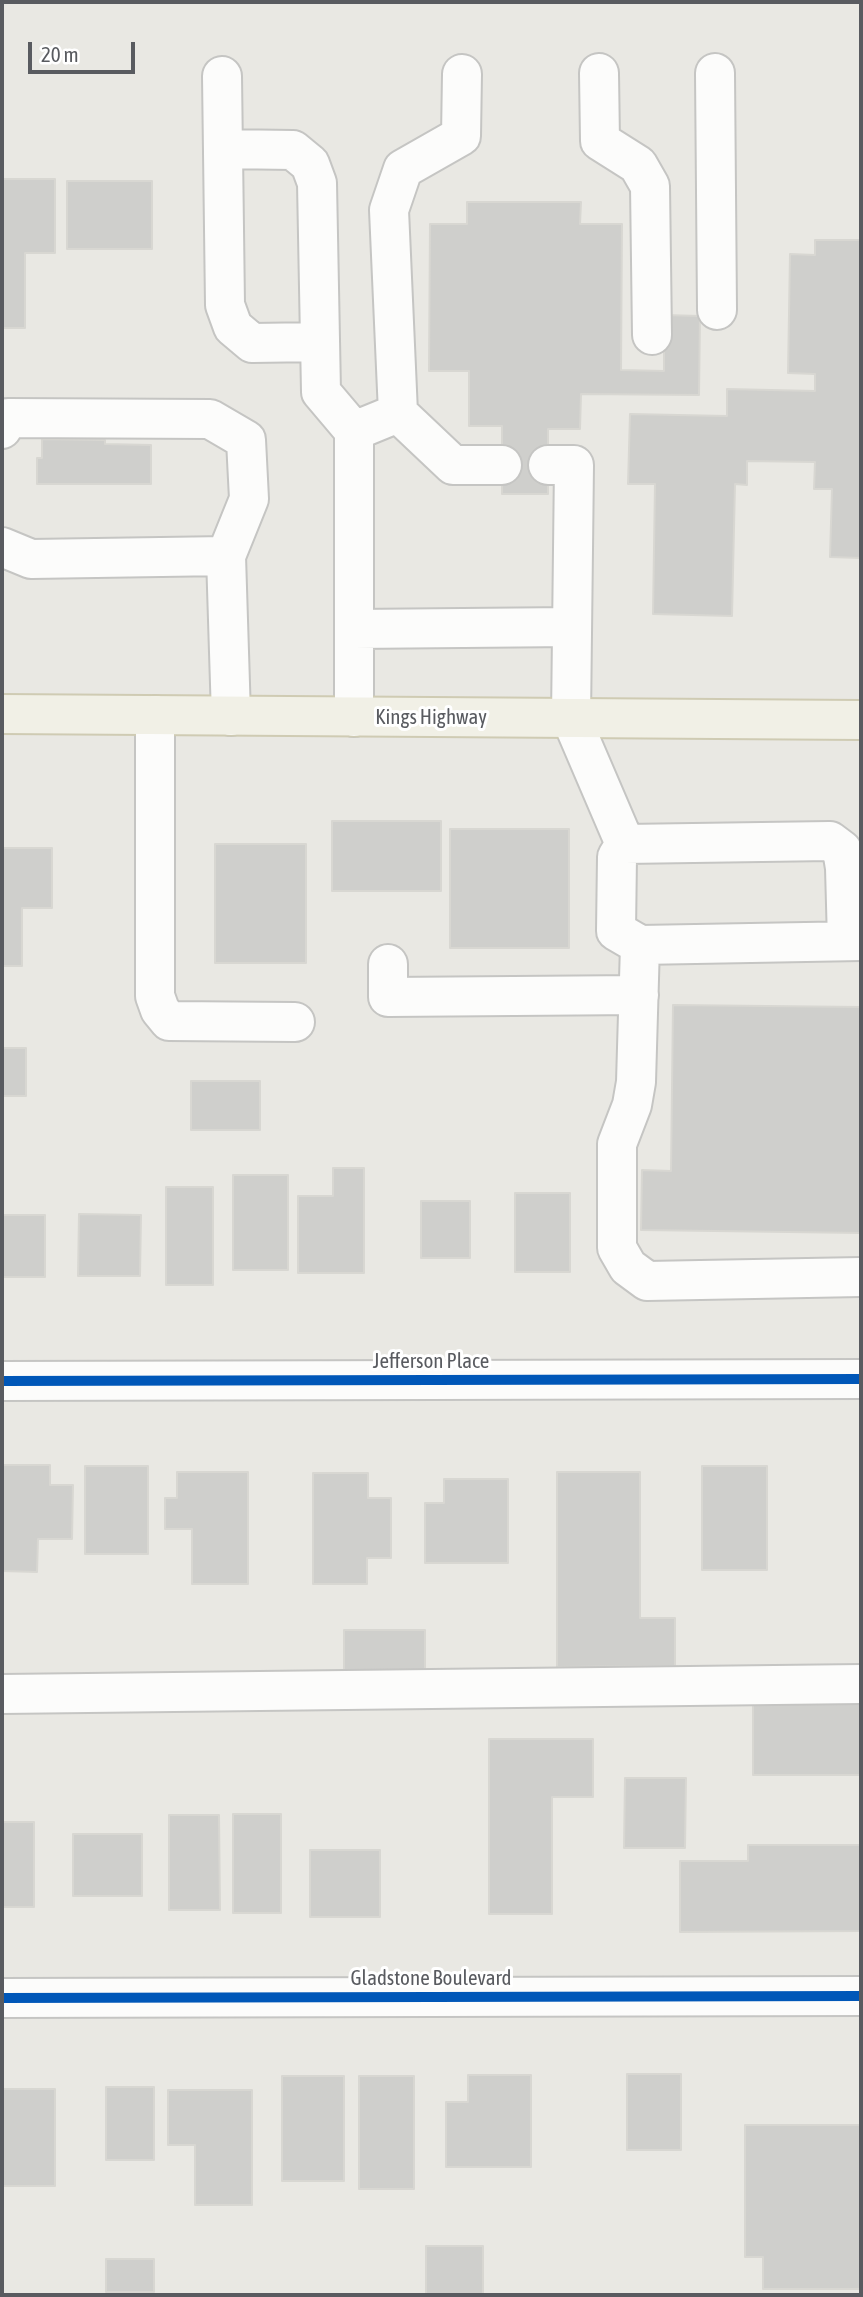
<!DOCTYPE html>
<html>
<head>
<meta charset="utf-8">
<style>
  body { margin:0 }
  #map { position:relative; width:863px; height:2297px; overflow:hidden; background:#e9e8e3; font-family:"Asap Condensed",sans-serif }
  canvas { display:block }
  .frame { position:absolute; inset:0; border:4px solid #595b60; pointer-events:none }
  .scale { position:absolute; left:28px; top:42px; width:107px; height:32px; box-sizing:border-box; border:4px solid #595b60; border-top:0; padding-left:9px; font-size:21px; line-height:24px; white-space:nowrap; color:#595b60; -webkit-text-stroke:5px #fff; paint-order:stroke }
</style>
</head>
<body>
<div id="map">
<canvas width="863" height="2297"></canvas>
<div class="frame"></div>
<div class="scale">20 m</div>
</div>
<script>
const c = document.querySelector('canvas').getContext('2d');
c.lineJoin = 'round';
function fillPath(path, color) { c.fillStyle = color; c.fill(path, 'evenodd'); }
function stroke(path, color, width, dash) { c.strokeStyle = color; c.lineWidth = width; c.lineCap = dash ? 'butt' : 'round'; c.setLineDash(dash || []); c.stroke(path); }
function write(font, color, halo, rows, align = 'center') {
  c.font = font + ' "Asap Condensed",sans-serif'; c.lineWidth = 6; c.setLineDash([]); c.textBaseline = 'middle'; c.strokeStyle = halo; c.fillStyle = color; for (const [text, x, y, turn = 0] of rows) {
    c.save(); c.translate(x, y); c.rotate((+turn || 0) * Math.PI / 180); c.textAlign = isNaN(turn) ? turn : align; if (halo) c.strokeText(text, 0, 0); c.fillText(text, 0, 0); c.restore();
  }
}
const building = new Path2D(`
  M2 179H55V253H25V328H2Z
  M67 181H152V249H67Z
  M467 202H581L580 224H622L621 370 664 371V315L700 316 699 395 581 394 580 429H548V494H502V426H469V371H429L430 224H467Z
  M815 240H861V558L830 557 832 489H814L815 462 747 461V485L735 484 732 616 653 614 655 484H628L630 414 727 416V389L815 391V374L788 373 790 254 815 255Z
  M42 439 105 440V444L151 445V484H37V458H42Z
  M332 821H441V891H332Z
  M450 829H569V948H450Z
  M215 844H306V963H215Z
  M2 848H52V908H22V966H2Z
  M673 1005 861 1007V1233L641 1230 642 1170 671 1171Z
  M2 1048H26V1096H2Z
  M191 1081H260V1130H191Z
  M333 1168H364V1273H298V1196H333Z
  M233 1175H288V1270H233Z
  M166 1187H213V1285H166Z
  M515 1193H570V1272H515Z
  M421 1201H470V1258H421Z
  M79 1214 141 1215 140 1276H78Z
  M2 1215H45V1277H2Z
  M2 1465H50V1485H73L72 1539H38L37 1572 2 1571Z
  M85 1466H148V1554H85Z
  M702 1466H767V1570H702Z
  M177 1472H248V1584H192V1529H165V1498H177Z
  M557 1472H640V1618H675V1666L557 1667Z
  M313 1473H368V1498H391V1558H367V1584H313Z
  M444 1479H508V1563H425V1503H444Z
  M344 1630H425V1677H344Z
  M753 1700H861V1775H753Z
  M489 1739H593V1797H552V1914H489Z
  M625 1778H686L685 1848H624Z
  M233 1814H281V1913H233Z
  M169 1815H219L220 1910H169Z
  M2 1822H34V1907H2Z
  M73 1834H142V1896H73Z
  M748 1845H861V1931L680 1932V1861H748Z
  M310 1850H380V1917H310Z
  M627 2074H681V2150H627Z
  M468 2075H531V2167H446V2102H468Z
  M282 2076H344V2181H282Z
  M359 2076H414V2189H359Z
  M106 2087H154V2160H106Z
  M2 2089H55V2186H2Z
  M168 2090H252V2205H195V2145H168Z
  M745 2125H861V2289H763V2257H745Z
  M426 2246H483V2295H426Z
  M106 2259H154V2292H106Z`);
const minor = new Path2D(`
  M599 73 600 141 638 165 650 186 652 335
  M715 73 717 310
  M222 76 225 305 233 327 252 343 320 342
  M223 149 293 150 310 164 317 183 321 392 354 431
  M398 413 389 210 403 169 461 136 462 74
  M2 429 8 418 210 419 246 440 249 499 226 556 231 716
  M548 465H574L571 718 625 844
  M2 547 31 559 226 556
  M354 629 572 627
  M155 715V996L160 1010 169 1021 295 1022
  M354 717V431L398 413 453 465H502
  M861 941 640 945 636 1082 632 1105 617 1144V1248L628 1267 647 1281 861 1277
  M640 945 616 931 617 857 625 844 830 841 842 850 845 868 847 941
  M388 964V997L639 995
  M2 1381 861 1379
  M2 1694 861 1684
  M2 1998 861 1996`);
const major = new Path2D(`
  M2 714 861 720`);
const cycleway = new Path2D(`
  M2 1381 861 1379
  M2 1998 861 1996`);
const streetNames = [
  ["Kings Highway",431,717],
  ["Jefferson Place",431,1361],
  ["Gladstone Boulevard",431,1978]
];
fillPath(building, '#cfcfcc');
stroke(building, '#d8d7d2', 2);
stroke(minor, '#c5c5c3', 42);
stroke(major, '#cfcbb3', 42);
stroke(minor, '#fcfcfb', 38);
stroke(major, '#f1f0e6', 38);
stroke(cycleway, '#0057b8', 10);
write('21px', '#595b60', '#fff', streetNames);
</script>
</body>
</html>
